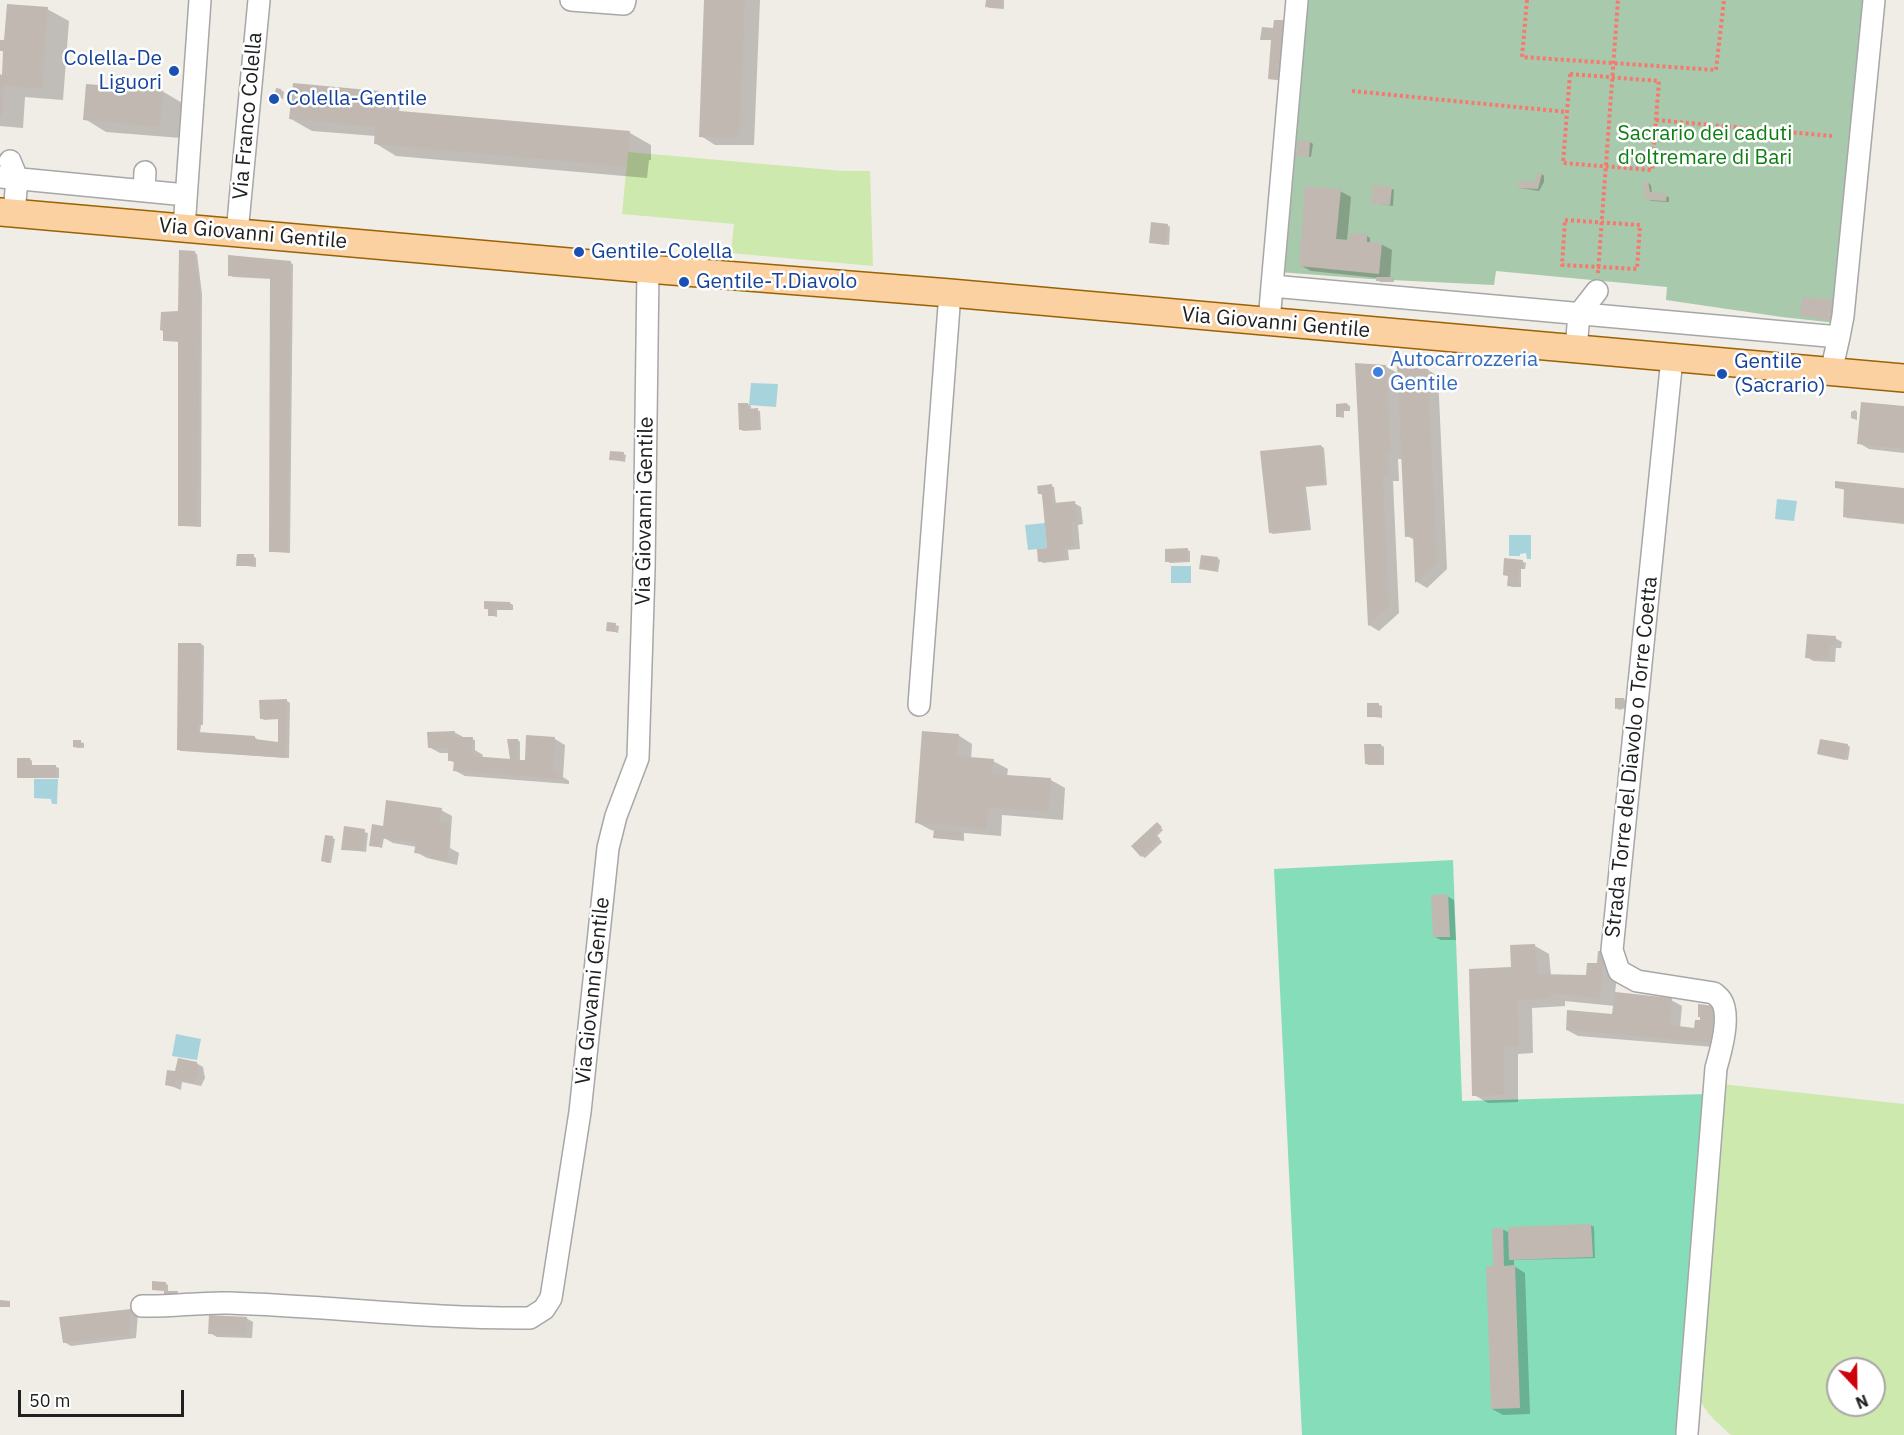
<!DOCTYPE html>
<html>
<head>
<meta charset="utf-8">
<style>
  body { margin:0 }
  #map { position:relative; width:1904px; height:1435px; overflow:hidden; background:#f0ece6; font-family:"IBM Plex Sans",sans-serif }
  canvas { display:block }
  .north { position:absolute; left:1826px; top:1357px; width:60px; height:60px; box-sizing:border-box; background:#fff; border:2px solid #a6a6a6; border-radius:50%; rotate:158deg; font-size:16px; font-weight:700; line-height:24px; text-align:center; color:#202020 }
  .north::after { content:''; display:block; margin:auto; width:21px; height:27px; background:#cd020a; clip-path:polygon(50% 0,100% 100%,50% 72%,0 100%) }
  .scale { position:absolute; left:18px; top:1390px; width:166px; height:27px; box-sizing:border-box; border:3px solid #202020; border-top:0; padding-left:8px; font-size:18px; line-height:21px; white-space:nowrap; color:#202020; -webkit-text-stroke:4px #fff; paint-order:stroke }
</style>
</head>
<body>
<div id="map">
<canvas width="1904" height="1435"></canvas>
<div class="north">N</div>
<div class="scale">50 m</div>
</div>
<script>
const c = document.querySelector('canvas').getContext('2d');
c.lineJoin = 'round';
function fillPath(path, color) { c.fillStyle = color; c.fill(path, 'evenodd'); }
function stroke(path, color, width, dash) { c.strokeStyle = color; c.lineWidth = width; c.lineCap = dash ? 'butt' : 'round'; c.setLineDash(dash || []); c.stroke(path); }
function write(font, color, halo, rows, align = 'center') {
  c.font = font + ' "IBM Plex Sans",sans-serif'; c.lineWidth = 5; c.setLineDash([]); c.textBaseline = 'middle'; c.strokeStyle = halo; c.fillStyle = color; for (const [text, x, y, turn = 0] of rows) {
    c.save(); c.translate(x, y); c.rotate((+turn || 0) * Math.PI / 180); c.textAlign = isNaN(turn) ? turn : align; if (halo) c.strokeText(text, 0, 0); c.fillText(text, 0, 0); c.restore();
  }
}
const grass = new Path2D(`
  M628 152 843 171H870L873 266 731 253 734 224 622 214Z
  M1721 1084 1904 1104V1435H1731C1716 1421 1702 1411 1697 1390ZM1838 1369H1874V1405H1838Z`);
const cemetery = new Path2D(`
  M1304 0H1866L1836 323 1782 317 1666 300 1667 287 1496 271 1494 285 1371 279 1279 272Z`);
const pitch = new Path2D(`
  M1453 860 1462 1101 1707 1094 1680 1435H1302L1274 869Z`);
const water = new Path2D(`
  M751 383 778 384 776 407 749 405Z
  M1777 499 1797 501 1794 521 1775 519Z
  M1045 523 1047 548 1028 550 1025 525Z
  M1509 535H1531V559H1527L1526 553 1520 554V556H1509Z
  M1171 566H1191V583H1171Z
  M34 779H58L57 804H52L51 799 34 798Z
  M176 1034 201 1039 197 1060 172 1056Z`);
const shadow = new Path2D(`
  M705 0H760L754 145H715L701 136Z
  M988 0H1004V9L990 8 987 7Z
  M47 9 69 21 63 100 25 97 23 128 0 126V76H3L4 52 0 50 6 41Z
  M281 90 284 92 283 99 276 97Z
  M162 91 184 104 181 138 106 132 85 119Z
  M379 92 400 104 399 112 630 133 651 145V160H649L647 178 396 156 375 143 376 136 312 131 291 119Z
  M1310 142 1313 144 1311 157 1298 155Z
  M1542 174 1544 176V182L1539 191 1520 188 1535 184Z
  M1648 183 1651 185 1652 194 1666 196 1669 197V202L1651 201 1648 199Z
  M1392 189 1394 190 1393 206 1373 203Z
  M1340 191 1351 197 1347 241 1367 236 1370 238V243L1381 244 1392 250 1390 279 1394 280V282H1380L1378 278 1311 271 1300 265Z
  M1167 225 1170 227 1169 245 1151 242Z
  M194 253 197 254 202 294 201 527 182 526 179 525 180 342 165 341 180 312Z
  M290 263 293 264 290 553 274 552 271 551 272 279 233 277 230 275Z
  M1356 364 1385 366 1399 374 1428 370 1438 376 1447 569 1427 588 1417 582 1415 540 1407 536 1403 459H1398L1399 481H1393L1399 613 1379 631 1369 625Z
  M748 404 751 406V410L760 411 761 430 743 431 741 429Z
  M1347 404 1350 406V411H1344V418L1337 416V405Z
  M1904 407V453L1869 449 1859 443Z
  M1855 410 1857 412V420L1851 418V412Z
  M1321 446 1324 448 1327 485 1306 487 1311 530 1273 534 1270 532Z
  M623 454 626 455 625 462 610 459Z
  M1051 486 1054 487 1056 504 1074 503 1081 507 1083 524 1078 525 1080 549 1068 550 1069 560 1043 563 1040 561 1049 549 1042 495 1039 493Z
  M1836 487 1904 489V524L1847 518 1844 516 1845 490Z
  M1187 550 1190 551V562L1170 563 1167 561Z
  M253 556 256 558V567L238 565Z
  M1217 558 1220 560 1218 572 1200 569Z
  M1523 562 1526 563 1525 569H1521V587H1512L1509 585V576L1505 575Z
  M510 603 513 605V610H497V617L490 615 488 610 486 608Z
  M608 624 619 626 618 633 608 630Z
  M1835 638 1842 642 1841 648H1836L1835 662 1813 661 1807 657Z
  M201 644 204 646 203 725H201L200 733 254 737 257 739V741L279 743V719L264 720 261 718 287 701 290 703 289 758 181 751 178 749Z
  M1624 699 1626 701V708L1619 710 1617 708Z
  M1379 705 1382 706V718L1368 716Z
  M454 732 465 738 475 740V750L483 755 482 758 516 761 518 740 520 742V761L526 762 555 739 565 745 563 777 569 781V784L465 776 454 770 455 763 449 760V753H440L429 747Z
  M958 735 972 744 971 759 993 761 1008 769 1007 776 1051 780 1065 788 1063 820 1002 815 1001 836 964 833V841L935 838V831L931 830 916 822Z
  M74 741 84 743V748L74 747Z
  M1381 745 1384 747V765H1369L1366 764Z
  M1847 745 1850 747 1848 760 1818 754Z
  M30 759 32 761V767H56L59 768V778H21L18 777Z
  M441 810 452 816 450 848 459 853 457 865 427 858 416 852 417 847 393 843 384 838 382 848 370 845 384 828Z
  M1157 824 1163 830 1157 836 1162 842 1145 858 1142 856Z
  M345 828 368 833 366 852 342 849Z
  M332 838 335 839 331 863 325 862 323 861Z
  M1447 896 1454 900 1456 940H1441L1435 937Z
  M1535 946 1549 954 1551 976 1587 977 1599 964V953L1619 961 1615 993 1671 1000 1682 1006 1680 1028 1696 1029 1701 1022 1700 1005 1726 1048 1578 1036 1567 1030 1613 1016 1615 1006 1565 1001V1006L1532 1008 1533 1053 1518 1054V1102L1488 1103 1474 1095 1513 969Z
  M196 1063 203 1067 205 1078 201 1086 182 1082 181 1090 166 1084 176 1072Z
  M1591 1225 1594 1227 1595 1258 1514 1260V1266L1525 1273 1530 1414 1503 1415 1492 1409 1494 1267 1502 1229 1510 1233Z
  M165 1283 168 1285V1292L180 1294V1300L166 1291 153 1289Z
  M131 1310 138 1314 136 1338 71 1346 64 1342Z
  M246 1318 253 1322 252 1338 217 1337 210 1333Z`);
const building = new Path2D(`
  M704 0H745L740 137H735V139L699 137Z
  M986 0H1001V8L985 7Z
  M7 4 48 7 42 89 4 86 2 116H0V74L2 75 3 51H0V40H4Z
  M1274 20H1291L1285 81 1268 79 1271 40H1260L1262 27 1273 28Z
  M293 83 379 91 377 109 630 131V149H628L626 167 374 144 375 127 289 119Z
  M86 84 163 90 160 127 83 120Z
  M276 88 281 89 280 98H274Z
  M1298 140 1310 141 1309 157 1296 156Z
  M1538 172 1542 173 1538 189 1518 188V181L1534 182Z
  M1644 182H1648L1650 192 1667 194 1666 201 1646 200 1643 188Z
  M1373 185 1392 187 1390 205 1371 204Z
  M1305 186 1341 189 1336 239 1350 240V233L1367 234V242L1382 243 1379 274 1299 266Z
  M1151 222 1168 224 1166 245 1149 243Z
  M179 250 195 251 200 292 198 526H178V341H163V331L160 330 161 312 178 311Z
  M228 255 291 261 288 552H269L270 278 228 276Z
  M1376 277H1392V281H1376Z
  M1802 297 1838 300 1836 321 1800 316Z
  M1355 363 1386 365 1391 454H1387L1389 475 1383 476 1389 607 1368 626Z
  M1397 366 1428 369 1437 563 1415 583 1413 536 1405 537Z
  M1861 402 1904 406V449L1857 444Z
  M738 403H748V409L758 408 759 429 739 430Z
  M1347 403 1348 411H1341V417H1336V404Z
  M1321 445 1325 484 1304 486 1308 529 1269 533 1260 451Z
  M610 451 624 452 623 461 609 460Z
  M1835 481 1904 488V523L1843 517 1844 489 1835 488Z
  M1052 484 1053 503 1075 501 1077 521 1071 522 1074 546H1065L1066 559 1038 562 1037 549 1047 548 1042 494H1038L1037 486Z
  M1188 548V561L1165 562V549Z
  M237 554H254L253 566H236Z
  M1201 555 1218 557 1216 571 1199 569Z
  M1504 558 1523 560V568H1519L1518 587 1507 586 1508 576 1503 575Z
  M484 601 510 602V610H495L494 616H488V609H484Z
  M607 622 616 623 615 632 606 631Z
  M1807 634 1836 636 1835 645H1830L1828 660 1805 658Z
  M178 643H201V725L198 724V732L255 736V739L278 742V719H260L259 700 287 699 286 758 177 750Z
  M1615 698H1624V707L1615 709Z
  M1367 703H1379V717H1367Z
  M455 731 454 737H473L472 756 510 759 507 739H518V760H525L526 735 555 737 553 772 559 773V779L453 771 454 761H448V748H428L427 732Z
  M922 731 959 734 957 756 994 759 992 774 1051 778 1049 812 988 808 987 829 915 823Z
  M1820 739 1848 744 1845 760 1817 754Z
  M73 740H81V748L73 747Z
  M1364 744H1381V764H1365Z
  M17 758H30V765H56V778H17Z
  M386 800 442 808 440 822 450 824 447 860 430 858V855L414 853 416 843 381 838 379 847 369 846 372 824 383 826Z
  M1157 822 1162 827 1155 833 1160 839 1141 857 1131 846Z
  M344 826 365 829 363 851 341 850Z
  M934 829 962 831 961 840 933 838Z
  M325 835 333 836 329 863 321 861Z
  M1448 894 1450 937H1433L1431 895Z
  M1535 944 1538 974 1586 975 1587 963H1597L1598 951H1605L1600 998 1551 994V998L1518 1001 1519 1046H1504V1095L1472 1096 1469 969 1511 967 1510 945Z
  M1615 992 1672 998 1670 1025 1694 1028 1695 1020H1700V1017H1698V1004L1715 1006V1043L1566 1030 1567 1010 1612 1014Z
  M178 1058 197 1062 199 1074 194 1083 176 1080 174 1087 165 1085 167 1070 175 1071Z
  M1591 1224 1593 1257 1509 1260 1508 1227Z
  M1492 1228H1503L1504 1266 1515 1265 1520 1408 1491 1409 1486 1266H1493Z
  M152 1281 166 1282 165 1291H178L177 1299H164V1291L152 1290Z
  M0 1300 10 1301V1307H0Z
  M131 1309 129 1335 63 1343 59 1317Z
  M209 1315 247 1317 246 1335 208 1334Z`);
const path = new Path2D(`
  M1527 0 1522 57 1716 70 1724 0
  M1570 74 1659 81 1652 170 1563 163Z
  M1352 91 1567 112
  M1656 120 1832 136
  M1565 220 1640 225 1637 269 1562 265Z
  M1598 273 1618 0`);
const minor = new Path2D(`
  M571 0 624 4 625 0
  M10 161 17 178 14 214
  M0 177 186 195
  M144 191 145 172
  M184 228 200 0
  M237 233 259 0
  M1272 286 1297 0
  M1269 322 1272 286 1839 337 1831 372
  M1839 337 1843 316 1874 0
  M1576 349 1579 314 1597 291
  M1672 358 1612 950 1619 971 1637 981 1714 993C1716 995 1719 997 1721 1000 1731 1015 1721 1051 1716 1068L1687 1433
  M919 705 950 293
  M142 1306C171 1307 200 1302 229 1303 329 1306 429 1319 530 1318L544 1309 551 1298 580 1112 608 848 616 816 638 758 644 570 648 269`);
const major = new Path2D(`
  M0 212 648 269 950 293 1904 378`);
const markers = [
  [174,71,6,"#1a4fb4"],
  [274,99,6,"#1a4fb4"],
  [579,252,6,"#1a4fb4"],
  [684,282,6,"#1a4fb4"],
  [1378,372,6,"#3f7fe0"],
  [1722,374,6,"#1a4fb4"]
];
const transitNames = [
  ["Colella-De",162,59,"right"],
  ["Liguori",162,83,"right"],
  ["Colella-Gentile",286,99],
  ["Gentile-Colella",591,252],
  ["Gentile-T.Diavolo",696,282],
  ["Gentile",1734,362],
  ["(Sacrario)",1734,386]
];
const streetNames = [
  ["Via Franco Colella",248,116,-85],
  ["Via Giovanni Gentile",253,234,5],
  ["Via Giovanni Gentile",1276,323,5],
  ["Via Giovanni Gentile",645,511,-89],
  ["Strada Torre del Diavolo o Torre Coetta",1632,757,-84],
  ["Via Giovanni Gentile",593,991,-84]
];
const parkNames = [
  ["Sacrario dei caduti",1705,134],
  ["d'oltremare di Bari",1705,158]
];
const shopNames = [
  ["Autocarrozzeria",1390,360],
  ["Gentile",1390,384]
];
fillPath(grass, '#cde9ad');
fillPath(cemetery, '#a8c9ab');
fillPath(pitch, '#85deb9');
fillPath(water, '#a7d3dd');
fillPath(shadow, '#0003');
fillPath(building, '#c1b8b2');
stroke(minor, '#a7a7a7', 24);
stroke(major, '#9a6202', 30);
stroke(path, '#f8786f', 4, [3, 3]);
stroke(minor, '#fff', 21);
stroke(major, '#fbd1a1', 27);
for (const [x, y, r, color] of markers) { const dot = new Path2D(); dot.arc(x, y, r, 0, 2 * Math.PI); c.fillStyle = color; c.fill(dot); stroke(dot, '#fff', 2); }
write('21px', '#164399', '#fff', transitNames, 'left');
write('21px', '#202020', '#fff', streetNames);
write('21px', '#0d7e12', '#fff', parkNames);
write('21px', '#366cbe', '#fff', shopNames, 'left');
</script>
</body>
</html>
